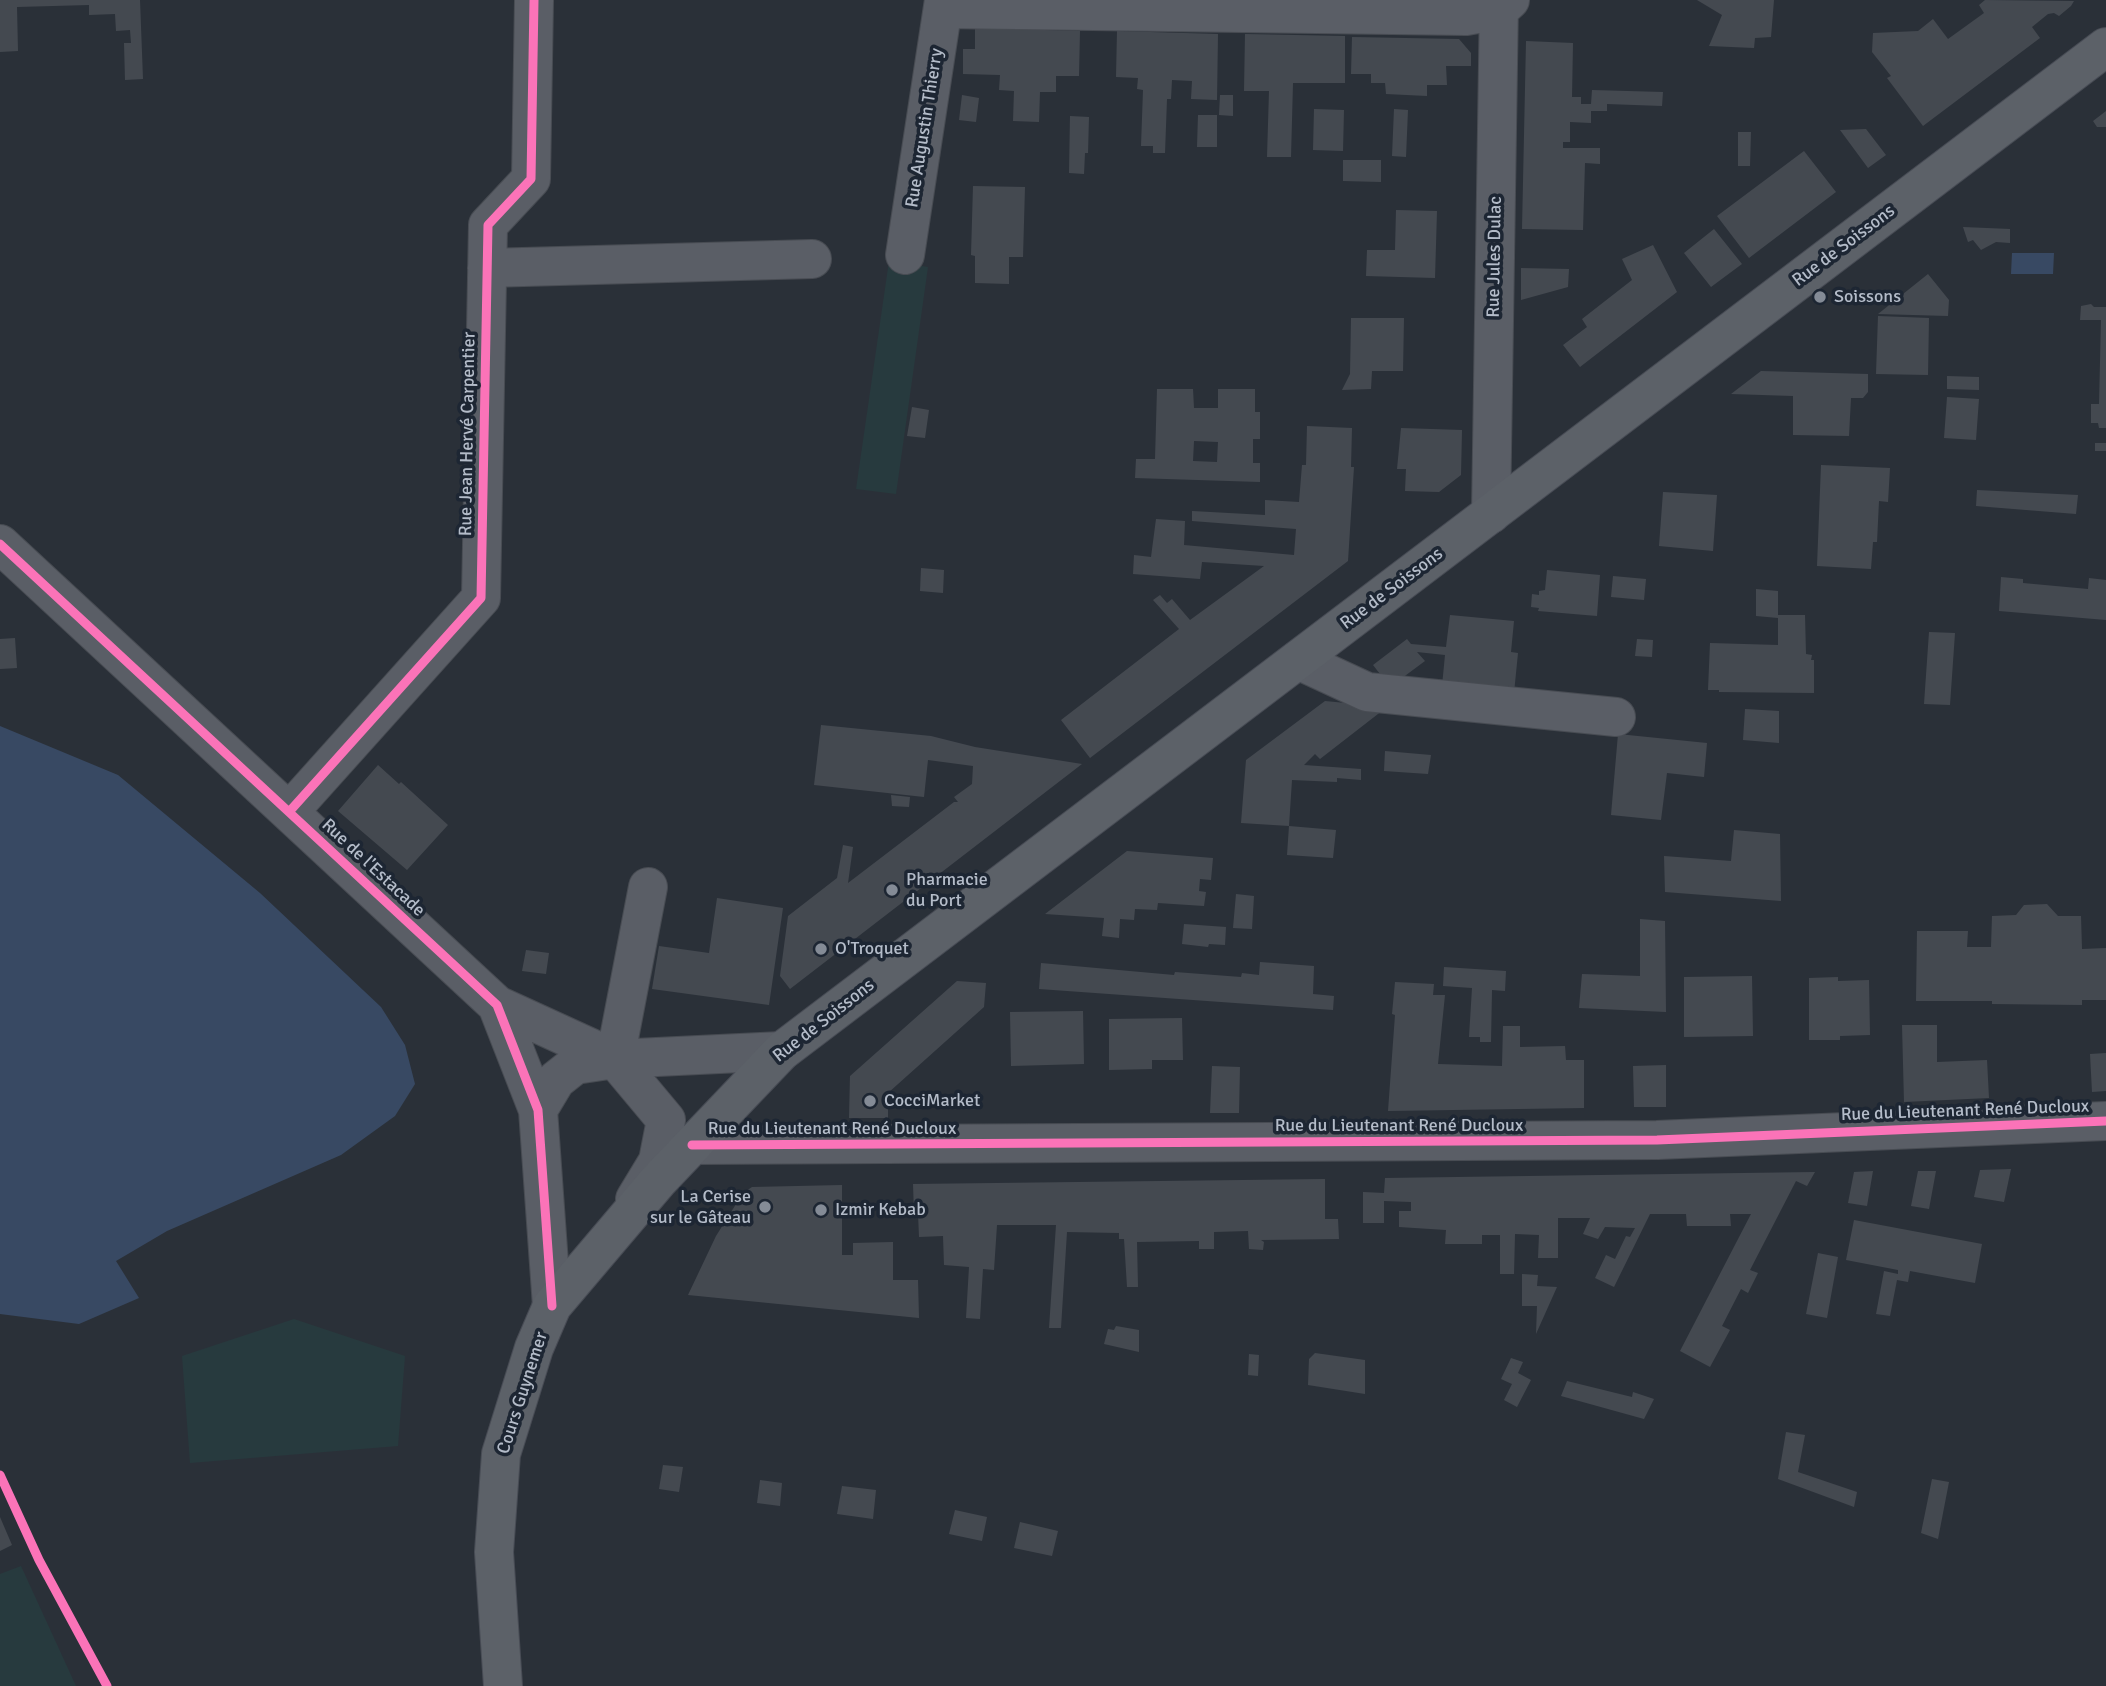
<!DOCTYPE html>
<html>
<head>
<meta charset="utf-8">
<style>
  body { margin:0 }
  canvas { display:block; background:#2a3038 }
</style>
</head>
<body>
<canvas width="2106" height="1686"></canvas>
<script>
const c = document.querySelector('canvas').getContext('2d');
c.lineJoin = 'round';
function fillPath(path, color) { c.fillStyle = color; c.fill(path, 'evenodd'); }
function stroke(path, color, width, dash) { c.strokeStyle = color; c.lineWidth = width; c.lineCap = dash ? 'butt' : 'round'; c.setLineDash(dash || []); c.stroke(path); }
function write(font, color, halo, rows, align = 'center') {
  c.font = font + ' Signika,sans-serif'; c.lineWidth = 7; c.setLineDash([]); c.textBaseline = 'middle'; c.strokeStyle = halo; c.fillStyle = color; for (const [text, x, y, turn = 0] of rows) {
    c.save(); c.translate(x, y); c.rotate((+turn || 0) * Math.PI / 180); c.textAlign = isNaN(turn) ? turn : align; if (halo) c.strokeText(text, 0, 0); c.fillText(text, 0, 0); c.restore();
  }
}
const green = new Path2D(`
  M889 261 928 267 896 494 856 489Z
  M294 1319 405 1356 398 1446 190 1463 182 1356Z
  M21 1566 76 1686H0V1574Z`);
const water = new Path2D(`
  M2012 253H2054L2053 274H2011Z
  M0 726 118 775 260 893 381 1007 405 1045 415 1084 395 1116 341 1155 167 1231 116 1261 139 1298 79 1324 0 1314Z`);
const building = new Path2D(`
  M0 0H140L143 79 125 80 124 43H131L130 30 116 31 115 14 89 15V5L17 7 18 51 0 52Z
  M1697 0H1774L1771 37 1755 38 1754 48 1709 46 1722 15Z
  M1985 0 2074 1 2071 6 2059 16 2054 13 2048 14 2032 27 2040 38 1923 126 1887 78 1891 76 1872 52 1873 33 1918 31 1933 19 1948 39 1984 13 1979 5Z
  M975 28 1080 31 1079 76H1056V92H1040L1039 122 1013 121 1014 91 999 90 1000 75 963 74V49H975Z
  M1117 31 1218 34 1217 100 1191 99 1192 81 1172 80 1171 99H1167L1165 153H1153V146H1141L1143 90 1137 89 1138 78 1116 77Z
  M1245 34 1345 36V83H1293L1291 157H1267L1269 91H1244Z
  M1352 37 1459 39 1471 53V66H1446L1447 85H1427V96L1386 94 1385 83H1371V74H1351Z
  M1526 41 1573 43 1572 97H1581V104H1591L1592 90 1663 92 1662 106 1607 104V111H1591V123L1570 122V142H1563V148H1600V164L1585 163 1583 230 1522 229Z
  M962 95 979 98 976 122 959 120Z
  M1220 95H1233V116L1219 115Z
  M1314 109 1344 110 1343 151 1313 150Z
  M1394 109 1408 110 1406 157 1392 156Z
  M2106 111V127H2097L2093 121Z
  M1198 115H1217V147H1197Z
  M1070 116 1089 117 1088 153H1085L1084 174 1069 173Z
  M1866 129 1886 155 1868 168 1840 130Z
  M1738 132H1751L1750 166H1738Z
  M1804 151 1836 192 1749 258 1717 216Z
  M1343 160H1381V182L1343 181Z
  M973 186 1025 187 1023 257H1009V284L975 283V256L971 255Z
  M1396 210 1437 211 1435 278 1366 276 1367 250H1395Z
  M1963 227 2010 229V243L1996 242 1981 250 1973 240 1968 242Z
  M1714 229 1742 264 1711 287 1684 253Z
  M1653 245 1677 292 1580 367 1563 345 1587 327 1582 319 1632 280 1622 259Z
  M1521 268 1569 269 1568 287 1521 300Z
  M1928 274 1949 300 1948 316 1878 314Z
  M2091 304 2094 307H2106V428H2099L2098 423H2091V404H2099L2101 320H2080L2081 306Z
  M1878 316 1929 318 1928 375 1876 374Z
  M1351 318H1404L1403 371H1372L1371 389 1342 390 1350 374Z
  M1761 371 1868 374V392L1863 398H1851L1849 436 1793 435V396L1731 394Z
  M1947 376 1979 377V390L1947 389Z
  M1157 389H1193L1194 408H1218V389H1255V412H1260V439H1253V463H1260V482L1135 478 1136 459H1155ZM1194 441 1218 442 1217 462 1193 461Z
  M1947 397 1979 399 1976 440 1944 438Z
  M912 407 929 410 925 438 907 436Z
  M1307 426 1352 428 1351 467H1354L1348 561 1090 758 1061 720 1179 629 1153 600 1160 595 1167 603 1172 599 1190 620 1264 566 1202 562 1200 579 1133 574 1134 555 1151 557 1156 519 1185 521 1184 545 1294 555 1296 529 1192 521V511L1265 515V500L1299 502 1302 465H1306Z
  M1401 428 1462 430 1461 475 1439 492 1405 491 1406 469H1397Z
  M2095 443H2106V451H2095Z
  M1821 465 1890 468 1888 502 1879 501 1877 542H1873L1871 569 1817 566Z
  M1977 490 2078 495 2076 514 1976 506Z
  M1663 492 1717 495 1713 551 1659 546Z
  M921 568 944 570 943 593 920 591Z
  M1547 570 1600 575 1597 616 1538 611 1539 608 1531 607 1532 594 1539 595V591L1545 590Z
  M1613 576 1646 579 1644 600 1611 597Z
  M2001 577 2023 579V583L2088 589 2089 578 2106 580V620L1999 611Z
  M1756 589 1778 591V615H1805L1806 654 1812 655 1811 660H1814V693L1719 692V690H1708L1710 643 1778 645V618L1756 616Z
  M1450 615 1514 621 1511 652 1518 653 1514 693 1442 686 1445 655 1417 652 1425 661 1390 687 1373 665 1407 639 1411 644 1446 647Z
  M1929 632 1955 633 1950 705 1924 704Z
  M15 638 17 668 0 669V639Z
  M1637 639 1653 640 1652 657 1635 656Z
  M1325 701 1387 707 1320 759 1315 754 1304 765 1361 769V780L1337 778V782L1292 780 1289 826 1241 823 1246 760Z
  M1745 709 1779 711V743L1743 740Z
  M821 725 931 736 975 747 1082 764 790 989 780 976 788 916 837 878 843 845 853 847 848 883 954 802H958L954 797 972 784 973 766 928 760 924 797 814 785Z
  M1618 734 1707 743 1704 777 1667 773 1661 820 1611 815Z
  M1385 751 1431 755 1428 774 1384 771Z
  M378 765 399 784 401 782 448 825 407 870 338 811Z
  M891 795 910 797 909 807 892 806Z
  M1289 826 1336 830 1333 858 1287 855Z
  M1734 830 1780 834 1781 901 1665 892 1664 856 1731 861Z
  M1127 851 1213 858 1211 880 1200 879 1199 891 1206 892 1204 906 1158 903 1157 910 1135 909 1134 920 1120 919 1119 938 1102 936 1104 918 1045 914Z
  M1236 894 1254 896 1252 929 1233 928Z
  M717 898 783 908 769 1005 652 989 659 946 709 953Z
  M2047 904 2058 916H2081L2082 949 2106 948V1000H2082V1005L1992 1004V1001H1916L1917 931H1968L1967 947H1991L1992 916 2016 915 2024 905Z
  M1640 919 1665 921 1666 1012 1579 1008 1582 974 1640 976Z
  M1184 924 1226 927 1225 945 1209 944 1208 947 1182 944Z
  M526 950 549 953 546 974 522 971Z
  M1260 962 1314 966 1313 994 1334 996 1333 1010 1039 989 1041 963 1174 975 1175 972 1241 977 1242 973 1259 975Z
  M1444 967 1506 971 1505 991 1492 990 1491 1042H1480V1037H1469L1472 988 1443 986Z
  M1752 976 1753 1036 1684 1037V977Z
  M1838 977V981L1869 980 1870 1035 1840 1036V1040H1809V978Z
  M957 981 986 983 984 1007 888 1093V1118H849L850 1076Z
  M1395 982 1434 984 1433 995H1445L1438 1064 1502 1066 1503 1026H1520V1047L1565 1046 1566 1060H1584V1108L1388 1111 1395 1015 1392 1014Z
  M1083 1011 1084 1064 1011 1066 1010 1012Z
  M1182 1018 1183 1060H1152V1069L1109 1070V1019Z
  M1902 1025H1937V1062L1987 1060 1989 1098 1904 1102Z
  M2106 1053V1091L2092 1092 2090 1054Z
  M1666 1065V1107H1634L1633 1066Z
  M1212 1066 1240 1067 1239 1113H1210Z
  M2011 1169 2004 1202 1974 1197 1980 1170Z
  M1873 1171 1867 1206 1848 1203 1854 1172Z
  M1918 1171H1936L1929 1209 1911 1206Z
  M1815 1172 1807 1186 1796 1181 1750 1270 1758 1273 1748 1293 1741 1289 1722 1326 1730 1330 1710 1367 1680 1351 1751 1214H1730L1731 1226H1687L1686 1214H1650L1614 1287 1595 1278 1606 1255 1615 1259 1626 1236 1630 1237 1635 1228 1605 1227 1598 1239 1583 1234 1590 1218H1558V1258H1538L1539 1235 1515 1234 1514 1274H1500V1235H1482V1244H1445L1446 1230 1399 1227V1211H1411V1202L1384 1201V1223H1363V1192L1384 1193 1385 1178Z
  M1325 1179V1219H1338L1339 1239 1261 1240 1264 1242 1263 1250 1249 1249 1248 1231 1214 1232V1249H1199V1241L1137 1242 1138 1287H1127L1124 1239H1119V1233L1067 1232 1061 1328H1049L1056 1225H997L994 1270 983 1269 980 1319 966 1318 969 1267 944 1265 943 1236 919 1237 918 1213H914L913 1184Z
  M842 1185V1255H853V1243L893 1242V1280H918L919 1318 688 1295 716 1236 743 1193 752 1187Z
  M1854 1220 1982 1244 1975 1283 1910 1271 1908 1282 1897 1280 1890 1316 1876 1314 1884 1271 1898 1274V1270L1846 1260Z
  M1818 1253 1838 1257 1827 1318 1806 1314Z
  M1522 1274 1538 1275 1537 1286 1557 1287 1536 1334 1537 1306H1522Z
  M1116 1326 1139 1330V1352L1104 1344 1108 1329 1114 1330Z
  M1315 1353 1365 1360V1394L1308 1385 1309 1359Z
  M1249 1354 1259 1355 1258 1376 1248 1375Z
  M1511 1358 1523 1362 1518 1373 1531 1380 1517 1407 1504 1400 1512 1384 1501 1379Z
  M1567 1381 1632 1397 1633 1392 1654 1399 1644 1419 1561 1396Z
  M1786 1432 1805 1435 1798 1472 1857 1492 1854 1507 1778 1479Z
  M663 1465 683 1467 679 1492 659 1489Z
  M1932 1479 1949 1482 1938 1539 1921 1533Z
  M760 1480 782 1483 780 1506 757 1503Z
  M842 1486 876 1490 873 1519 837 1514Z
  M955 1510 987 1517 982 1541 949 1534Z
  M0 1517 12 1545 0 1551Z
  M1020 1522 1058 1531 1052 1556 1014 1548Z`);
const minor = new Path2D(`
  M943 9 1466 16 1499 10 1510 0
  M905 255 944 0
  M487 268 812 259
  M1491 514 1499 0
  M0 544 497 1005 538 1110 552 1306
  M1298 660 1367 692 1616 717
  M289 812 481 598 488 225 531 179 534 0
  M497 1005 615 1059 666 1120 658 1161 635 1199
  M615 1059 648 887
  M538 1110 556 1080 575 1065 615 1059 782 1051
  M692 1145 1657 1140 2106 1121`);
const major = new Path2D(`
  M503 1686 494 1552 501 1454 534 1348 552 1306 658 1181 782 1051 2106 47`);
const cycleway = new Path2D(`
  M0 544 497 1005 538 1110 552 1306
  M289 812 481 598 488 225 531 179 534 0
  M692 1145 1657 1140 2106 1121
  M0 1475 39 1560 107 1686`);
const markers = [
  [1820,297,7,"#848b96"],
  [892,890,7,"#848b96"],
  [821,949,7,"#848b96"],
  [870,1101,7,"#848b96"],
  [765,1207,7,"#848b96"],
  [821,1210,7,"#848b96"]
];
const streetNames = [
  ["Rue Augustin Thierry",925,128,-81],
  ["Rue de Soissons",1844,246,-37],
  ["Rue Jules Dulac",1495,257,-89],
  ["Rue Jean Hervé Carpentier",468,434,-89],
  ["Rue de Soissons",1392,589,-37],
  ["Rue de l'Estacade",373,868,43],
  ["Rue de Soissons",824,1021,-38],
  ["Rue du Lieutenant René Ducloux",1965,1111,-2],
  ["Rue du Lieutenant René Ducloux",1399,1126],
  ["Rue du Lieutenant René Ducloux",832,1129],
  ["Cours Guynemer",523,1393,-72]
];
const poiNames = [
  ["Soissons",1834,297],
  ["Pharmacie",906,880],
  ["du Port",906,901],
  ["O'Troquet",835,949],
  ["CocciMarket",884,1101],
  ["La Cerise",751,1197,"right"],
  ["sur le Gâteau",751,1218,"right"],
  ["Izmir Kebab",835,1210]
];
fillPath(green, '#273a3e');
fillPath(water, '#384963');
fillPath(building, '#444950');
stroke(minor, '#484c53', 40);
stroke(major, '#484c55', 40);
stroke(minor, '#5a5e66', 38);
stroke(major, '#5c6168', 38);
stroke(cycleway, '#fb73b8', 9);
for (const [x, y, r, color] of markers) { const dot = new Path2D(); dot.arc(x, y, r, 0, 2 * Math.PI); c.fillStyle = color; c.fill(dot); stroke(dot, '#1d2633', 2.5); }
write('18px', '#b4bcc9', '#1d2633', streetNames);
write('18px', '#b4bcc9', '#1d2633', poiNames, 'left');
</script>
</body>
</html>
